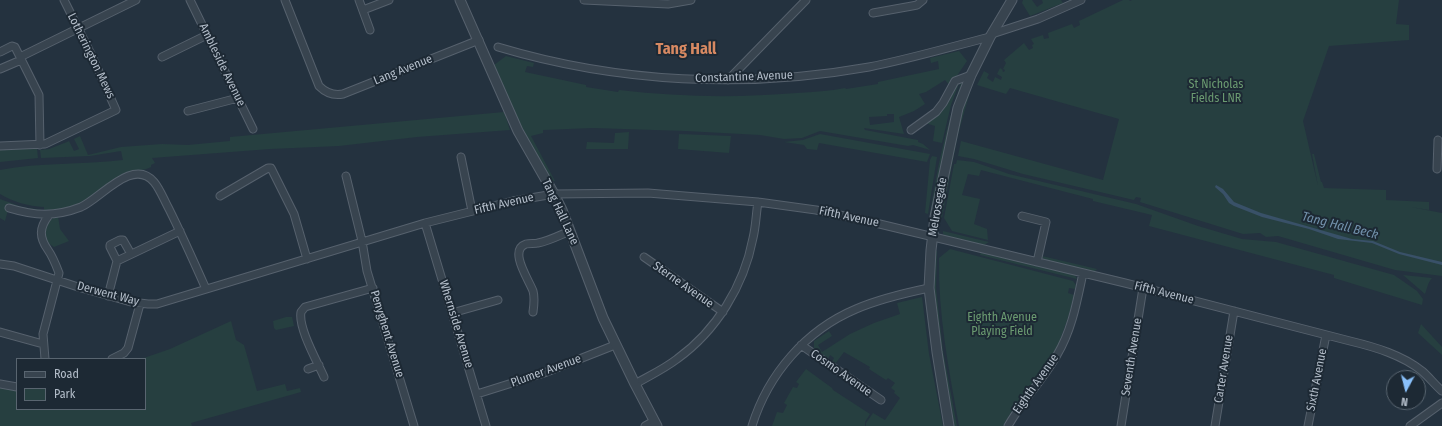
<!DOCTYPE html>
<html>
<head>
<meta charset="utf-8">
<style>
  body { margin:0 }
  #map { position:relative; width:1442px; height:426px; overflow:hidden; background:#24323f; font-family:"Fira Sans Condensed",sans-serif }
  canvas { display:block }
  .legend { position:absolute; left:16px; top:358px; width:130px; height:52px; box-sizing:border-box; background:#1d2934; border:1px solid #596570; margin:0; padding:5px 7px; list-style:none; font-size:12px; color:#b4beca }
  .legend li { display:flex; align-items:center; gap:8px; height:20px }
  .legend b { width:20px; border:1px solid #596570 }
  .north { position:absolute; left:1386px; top:370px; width:40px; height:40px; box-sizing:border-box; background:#1d2934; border:1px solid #596570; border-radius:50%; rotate:187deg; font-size:11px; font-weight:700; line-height:16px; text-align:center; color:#b4beca }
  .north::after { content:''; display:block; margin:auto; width:14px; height:18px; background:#89c0fa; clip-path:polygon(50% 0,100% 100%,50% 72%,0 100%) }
</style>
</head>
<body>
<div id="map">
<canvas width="1442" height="426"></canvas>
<ul class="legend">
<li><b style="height:5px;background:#38444f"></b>Road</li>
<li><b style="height:11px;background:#263f40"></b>Park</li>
</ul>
<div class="north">N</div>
</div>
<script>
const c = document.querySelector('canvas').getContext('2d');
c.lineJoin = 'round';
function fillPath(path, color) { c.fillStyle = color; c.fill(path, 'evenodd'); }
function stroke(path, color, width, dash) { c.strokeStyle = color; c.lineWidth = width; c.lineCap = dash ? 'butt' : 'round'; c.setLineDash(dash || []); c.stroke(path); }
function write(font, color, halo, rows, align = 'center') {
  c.font = font + ' "Fira Sans Condensed",sans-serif'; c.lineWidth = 4; c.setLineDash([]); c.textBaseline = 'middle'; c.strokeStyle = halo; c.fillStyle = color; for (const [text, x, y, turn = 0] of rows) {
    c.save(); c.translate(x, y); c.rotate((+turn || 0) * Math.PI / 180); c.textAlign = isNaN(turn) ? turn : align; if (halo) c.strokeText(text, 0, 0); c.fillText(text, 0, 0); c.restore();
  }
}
const green = new Path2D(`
  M1023 0H1032L1037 7 1043 3 1042 0H1061L1063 3 1030 16 1022 3Z
  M1123 0H1129L1130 1 1132 0H1399L1396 24 1409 25V40L1329 46 1303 121 1318 186 1312 154H1314L1321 182H1322L1324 188 1386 190V200L1429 202V210L1411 207 1442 213V276L1395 270 1278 236 1266 237 1260 233 1243 234 1140 202 1141 198 1136 197 1134 200 1023 174 974 159 958 156 961 141 1103 180 1119 119 1010 88 1006 94 977 85 984 71 989 74 987 78 993 82 995 77 1001 80 1002 77 997 74 1000 68 1003 70 1002 71 1004 72 1005 70 1003 69 1006 63 1004 60 1024 43 1029 50 1033 48 1032 45 1034 44 1031 39 1043 35 1044 39 1049 38 1048 33 1072 24 1074 28 1080 25 1079 21Z
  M959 51 967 61 950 86 945 80 926 92 919 94 925 104 914 111 899 117 904 134 864 128 865 130 918 140V142L923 144 930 150 913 145 908 146 820 131 802 138 784 139 760 135 686 131 593 128 543 130V133L531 136 555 181H552L525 136 508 101 494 65 506 56 534 63 533 67 527 66 525 72 586 85V87L618 92 619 90C679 97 736 98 797 93 813 92 830 91 845 88L846 89 878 84V82L939 69 938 61 931 63 930 58ZM887 114H894V122L870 125 869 117 887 116Z
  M965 78C949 123 940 168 932 215L930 214C937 169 946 126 961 83L963 79Z
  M960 81 951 105 942 143 933 141 935 126 925 123 956 84Z
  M970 92 958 134 942 218H940C946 176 954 134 967 94Z
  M504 112 510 130 417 137 339 146 270 149 152 158 155 163 151 165V167C144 171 136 170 128 173L83 203 61 209 44 212V207C28 206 13 202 0 194V170C40 162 82 165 123 160L121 151 90 156 41 158 40 150 49 149 67 142 69 141 74 151 79 149 74 139 80 136 88 155 121 147 162 144 188 145 230 141V137Z
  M629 132 628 149H586L587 142 614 143 615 133Z
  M679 134 731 136 729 153 678 149Z
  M820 134 930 154 927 162 819 143 817 150 807 149 804 145 784 142 803 140Z
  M0 148H37L38 158 0 162Z
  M932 156 937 157 928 214 925 213 930 160Z
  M957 160 974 162 1009 174 1136 204 1198 226 1242 239 1276 242 1394 275 1417 291 1423 299 1422 305 1334 278V275L1149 226 1152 215 1093 201V199L981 170 979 176 968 174 962 195 980 199 974 224 987 229 988 240 952 231 944 218 954 164H956Z
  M0 199 22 207 42 210V213L26 211 7 205 5 209 8 210 5 221 0 218Z
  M58 216 60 229 69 241 54 247 45 241C42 229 46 220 58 216Z
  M943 231 989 242 984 245 948 237 943 234Z
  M950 249 1073 281 1076 285 1075 289 1069 288 1068 293 1074 295 1069 315 1055 354 1013 409 1003 426H959C949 370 938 315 939 258Z
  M935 251H937L936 288 943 351 957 426H954L940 351 933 287Z
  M981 251 1075 275 1077 279 980 255Z
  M1042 256 1097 269 1094 272 1046 261 1043 260Z
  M1403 275 1432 278C1428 282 1427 289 1425 294Z
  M922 297 929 354 943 426H866V423L873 413 885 420 900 398 894 393 895 391 891 388 895 383 888 378 886 380 869 369 870 367 844 352 835 364 832 362 834 358 830 355 828 359 814 350V341L829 331 832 336 818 345 822 352 850 334 874 323 900 314 897 303Z
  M286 317H292L294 326 276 330 274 328 273 321Z
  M231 321 236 340 244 345 257 391 285 384 287 391 300 388 301 392 191 423 192 426H0V387L17 389V409H145V359H141L170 349Z
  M1421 324 1442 347V355L1418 333Z
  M806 369 832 388 833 390 870 414 865 422V426H772L777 412 783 413 787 405 784 403 793 387 797 388 799 384 796 382Z`);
const water = new Path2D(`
  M1216 185 1223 189 1234 202 1261 213 1352 239 1373 241 1400 252 1442 262V265L1399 254 1372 243 1338 239 1309 229 1262 217 1234 206 1229 203 1223 194 1215 187Z`);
const minor = new Path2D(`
  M190 0 253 129
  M285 0 319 86C326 93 333 96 343 94L479 40
  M359 0 370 30
  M584 0 668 4 691 0
  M363 10 389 0
  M873 13 912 6 917 5 923 0
  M992 34 1038 19 1081 0
  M498 47C618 83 746 89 869 67 910 59 950 47 990 37
  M0 52 12 46 15 47 39 95 40 145
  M20 57 136 0
  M162 57 207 35
  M0 69 21 60
  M728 80 806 0
  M188 111 238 98
  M911 130 936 112 943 103 955 81 971 75
  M0 146 45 144 116 110 92 56 64 0
  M461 157 472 211
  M1437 169 1438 140
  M346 176 362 241 367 271 414 426
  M220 196 268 168H271L294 214 307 259
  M9 208C35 216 55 217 81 207 101 198 133 157 154 182 160 189 164 200 169 209 182 235 194 262 206 289
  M1022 216 1046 222 1037 262
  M425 223 486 426
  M644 257 723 312
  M117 261 180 231
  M117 261 110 247V245L120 240H123L131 254
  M0 264 14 266 78 287 131 302 148 304H157L425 223 513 201 554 194 648 193 758 202 816 210 863 220 1125 283 1350 341C1375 347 1402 355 1422 371 1429 377 1435 385 1442 391
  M108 296 117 261
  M533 312C534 305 535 298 533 291 529 280 508 250 526 244 530 243 535 244 538 243 549 241 560 235 570 231
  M452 313 498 300
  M0 332 43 344
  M801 345 881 400
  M45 359 43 334 59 273C56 265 53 257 48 250 39 237 39 228 49 215
  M112 359 124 353 128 348 140 304
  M308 369 319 365
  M324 377C317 361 298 328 301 312L305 307 373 288
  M0 384 17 387
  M635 384C649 376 664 369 677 359 716 331 744 286 753 238 756 226 756 214 758 202
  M477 394 544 373 615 345
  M645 426 654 421
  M752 426C768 374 806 330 856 309 879 299 905 293 929 288
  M1008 426C1022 401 1043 380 1057 355 1072 330 1077 301 1083 273
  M1121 426 1143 288
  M1215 426 1234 311
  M1308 426 1326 335
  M1410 426 1442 403`);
const tertiary = new Path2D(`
  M460 0 518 131 554 194 562 210 603 318 635 384 657 426
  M949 426 937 352 929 288 931 250 935 217 958 108 971 75 990 37 1012 0`);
const streetNames = [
  ["Lotherington Mews",91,56,64],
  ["Ambleside Avenue",222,65,64],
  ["Lang Avenue",403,70,-22],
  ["Constantine Avenue",744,77,-2],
  ["Fifth Avenue",504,204,-13],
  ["Melrosegate",938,207,-80],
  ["Tang Hall Lane",560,212,65],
  ["Fifth Avenue",849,217,12],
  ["Sterne Avenue",683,285,35],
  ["Fifth Avenue",1164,293,14],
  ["Derwent Way",108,294,15],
  ["Whernside Avenue",456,324,73],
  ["Penyghent Avenue",387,334,73],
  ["Seventh Avenue",1132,357,-81],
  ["Carter Avenue",1224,369,-81],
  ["Plumer Avenue",546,371,-20],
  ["Cosmo Avenue",841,373,35],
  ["Sixth Avenue",1317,380,-79],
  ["Eighth Avenue",1036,384,-55]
];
const parkNames = [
  ["St Nicholas",1216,85],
  ["Fields LNR",1216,99],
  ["Eighth Avenue",1002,318],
  ["Playing Field",1002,332]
];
const waterNames = [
  ["Tang Hall Beck",1340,226,14]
];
const districtNames = [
  ["Tang Hall",686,50]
];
fillPath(green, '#263f40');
fillPath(water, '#395168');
stroke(minor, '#56616d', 9);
stroke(tertiary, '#56616d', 11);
stroke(minor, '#38444f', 7);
stroke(tertiary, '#38444f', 9);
write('12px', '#b4beca', '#1d2934', streetNames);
write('12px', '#6b9b71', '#1d2934', parkNames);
write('italic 13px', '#7392ad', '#1d2934', waterNames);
write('bold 16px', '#d78962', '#1d2934', districtNames);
</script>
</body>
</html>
